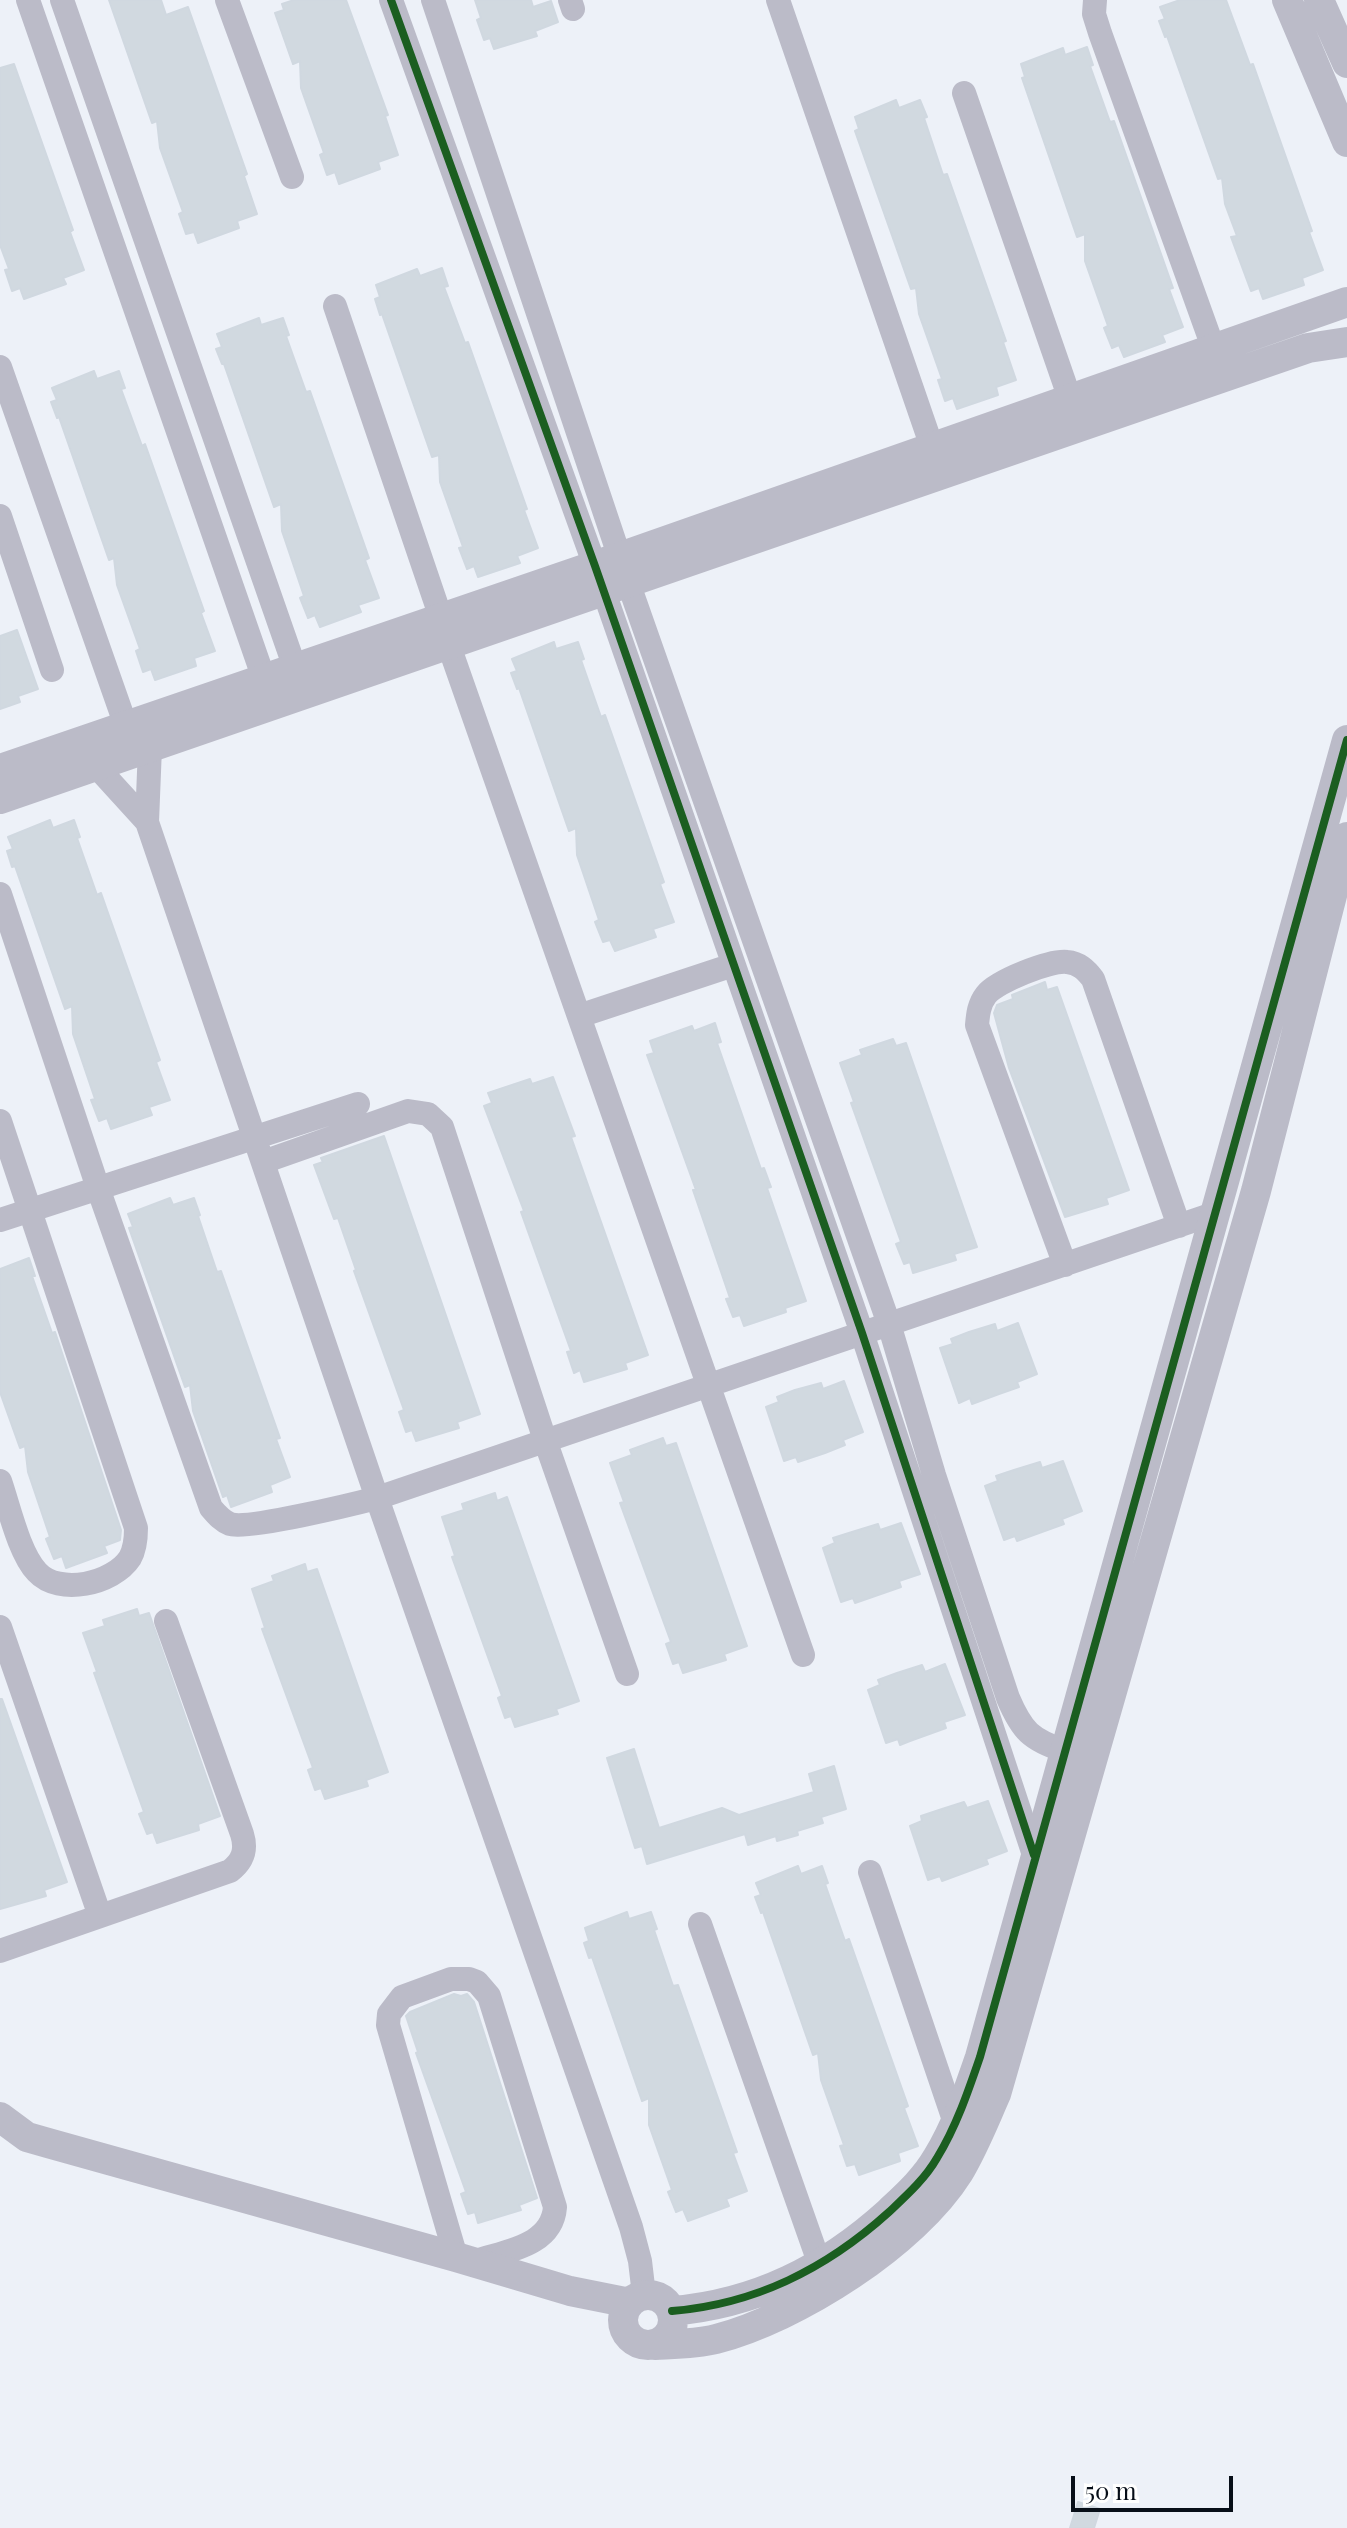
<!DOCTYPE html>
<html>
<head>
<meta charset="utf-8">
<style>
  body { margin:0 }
  #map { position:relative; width:1347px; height:2528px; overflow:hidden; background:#edf1f8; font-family:"Playfair Display",serif }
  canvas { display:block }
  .scale { position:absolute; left:1071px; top:2476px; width:162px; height:36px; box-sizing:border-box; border:4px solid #070e18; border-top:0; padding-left:10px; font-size:24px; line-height:28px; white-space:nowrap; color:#070e18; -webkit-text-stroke:6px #fff; paint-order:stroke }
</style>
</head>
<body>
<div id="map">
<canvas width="1347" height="2528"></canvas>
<div class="scale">50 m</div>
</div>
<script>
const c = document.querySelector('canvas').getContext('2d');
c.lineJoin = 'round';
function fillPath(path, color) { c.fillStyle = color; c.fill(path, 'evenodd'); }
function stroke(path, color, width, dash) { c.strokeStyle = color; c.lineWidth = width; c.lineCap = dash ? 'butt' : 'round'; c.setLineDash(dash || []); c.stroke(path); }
const building = new Path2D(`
  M109 0H161L166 15 188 7 247 174 244 176 257 214 237 221 239 228 198 243 194 232 186 234 179 214 183 212 160 148 157 121 152 123Z
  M294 0H346L388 115 385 116 398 155 378 162 380 169 339 184 335 172 327 175 320 155 324 153 301 88 300 61 293 64 275 13 284 10 282 4Z
  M475 0H531L533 7 551 1 558 22 535 31 537 36 494 49 490 38 484 40 477 20 481 18Z
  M1180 0H1226L1250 65 1253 64 1312 231 1309 232 1323 270 1302 278 1304 285 1263 299 1259 288 1251 291 1231 237 1237 236 1225 204 1222 178 1218 179 1167 36 1165 37 1159 21 1165 19 1160 7Z
  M1087 47 1093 65 1090 66 1110 122 1114 121 1173 288 1169 289 1183 327 1162 335 1165 342 1124 357 1119 345 1112 348 1104 328 1108 326 1085 261V234L1077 237 1022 78 1025 77 1021 64 1063 48 1065 55Z
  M14 64 73 230 70 232 84 270 63 278 66 284 24 299 20 288 12 291 5 270 9 269 0 245V68Z
  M896 100 899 108 920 100 927 117 924 118 943 175 947 174 1006 341 1003 342 1016 380 996 387 998 395 957 409 953 398 945 401 938 380 942 379 919 314 916 288 911 289 855 131 859 129 855 117Z
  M442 268 448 286 444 287 465 343 468 342 527 509 524 510 538 548 517 556 520 563 478 577 474 566 467 569 459 548 463 547 440 482 439 455 432 457 382 314 380 315 375 299 380 297 376 285 417 269 420 276Z
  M259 318 261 325 283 318 289 335 286 336 306 392 310 391 369 558 365 560 379 598 358 605 361 612 320 627 315 615 308 618 300 598 304 596 282 531 281 504 274 507 224 364H222L216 349 222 347 217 334Z
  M94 371 97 379 119 371 125 388 121 389 142 446 145 444 204 611 201 613 215 651 194 658 196 666 155 680 151 669 143 672 136 651 140 649 117 585 114 558 109 560 59 417 57 418 51 402 57 400 52 388Z
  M17 630 38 689 18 696 20 702 0 709V636Z
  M554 642 556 649 578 642 584 659 581 660 601 717 605 715 664 882 660 884 674 922 653 929 656 937 615 951 610 940 603 942 595 922 599 920 577 855 576 828 569 831 519 688 517 689 511 673 517 671 512 659Z
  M50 820 53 828 74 820 80 837 77 838 97 895 101 893 108 913 160 1060 156 1062 170 1100 149 1107 152 1115 111 1129 107 1118 99 1121 91 1100 95 1099 73 1034 72 1006 65 1009 15 866 12 867 7 851 13 849 8 837Z
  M1045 982 1047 990 1057 987 1129 1190 1106 1198 1108 1204 1065 1217 1009 1068 994 1013 997 1005 1013 999 1012 995Z
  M715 1023 721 1042 717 1043 761 1169 764 1168 771 1187 767 1188 806 1301 785 1308 786 1312 744 1326 740 1315 733 1317 726 1299 730 1298 693 1190H696L647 1055 654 1053 650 1041 692 1026 694 1031Z
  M893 1039 896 1046 906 1043 977 1247 954 1254 956 1260 913 1273 910 1262 904 1264 896 1244 901 1242 851 1103 854 1102 840 1063 862 1055 860 1050Z
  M553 1077 575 1136 571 1137 648 1355 625 1363 627 1369 584 1382 580 1370 574 1373 567 1352 571 1351 521 1212 524 1211 484 1106 492 1103 488 1093 530 1079 532 1084Z
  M384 1136 480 1414 457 1422 459 1428 416 1441 412 1430 406 1432 399 1412 404 1410 354 1271 356 1270 338 1218 334 1219 314 1165 323 1162 321 1158Z
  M170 1198 173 1205 194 1198 200 1215 198 1216 217 1272 221 1271 280 1438 276 1439 290 1477 270 1485 272 1492 231 1507 227 1495 223 1497 193 1411 190 1385 185 1387 129 1228 133 1227 128 1214Z
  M29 1258 35 1276H32L52 1333 55 1332 121 1530 120 1540 104 1546 107 1553 66 1568 62 1556 54 1559 46 1539 50 1537 28 1472 25 1446 20 1448 0 1392V1269Z
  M1018 1323 1037 1374 1017 1382 1019 1387 999 1394 972 1404 970 1398 959 1403 940 1348 953 1344 951 1339 969 1332 995 1324 997 1331Z
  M844 1381 863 1432 843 1440 845 1445 825 1453 798 1462 796 1457 784 1461 766 1407 779 1402 777 1397 795 1390 821 1383 823 1389Z
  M663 1438 666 1446 676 1443 747 1646 724 1654 726 1660 683 1673 679 1662 673 1664 666 1644 671 1642 620 1503 624 1502 610 1463 632 1455 630 1450Z
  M1063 1461 1082 1511 1062 1519 1064 1524 1017 1541 1015 1536 1004 1540 985 1486 998 1481 996 1476 1014 1470 1040 1462 1042 1468Z
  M495 1493 497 1501 507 1497 579 1701 556 1709 558 1714 515 1727 511 1716 505 1718 498 1698 502 1696 452 1557 455 1556 442 1517 464 1510 462 1504Z
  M901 1523 920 1574 899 1581 901 1587 855 1603 853 1598 841 1602 823 1548 835 1543 833 1538 852 1532 878 1524 880 1530Z
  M305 1564 307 1572 317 1569 388 1772 366 1780 368 1786 325 1799 321 1788 315 1790 308 1770 313 1768 262 1629 265 1628 252 1589 274 1581 272 1576Z
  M137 1609 139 1616 149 1613 220 1816 198 1824 199 1830 157 1843 153 1832 147 1834 139 1814 144 1812 94 1673 97 1672 83 1633 105 1626 103 1620Z
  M945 1664 965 1715 944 1722 946 1728 910 1741 900 1745 898 1739 886 1743 868 1690 880 1685 878 1680 897 1673 922 1665 925 1672Z
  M0 1699H2L67 1882 44 1890 46 1896 0 1909Z
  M634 1749 659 1828 722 1808 739 1815 814 1792 809 1774 834 1766 846 1809 821 1817 823 1823 797 1831 798 1835 777 1841 776 1836 748 1845 745 1834 647 1864 642 1846 635 1848 607 1758Z
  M988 1801 1007 1851 986 1859 988 1864 942 1881 940 1876 928 1880 910 1826 922 1821 921 1816 939 1810 964 1802 967 1808Z
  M798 1866 801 1874 822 1866 828 1883 825 1884 845 1941 849 1939 908 2106 904 2108 918 2146 898 2153 900 2161 859 2175 855 2164 847 2166 840 2146 844 2145 821 2080 818 2053 813 2055 763 1912 761 1913 755 1897 761 1895 756 1883Z
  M627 1912 629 1919 651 1912 657 1929 654 1930 673 1986 678 1985 737 2152 733 2153 747 2191 726 2199 729 2206 688 2221 683 2209 676 2212 668 2192 672 2190 649 2125V2098L642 2101 592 1957 589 1958 584 1943 589 1941 585 1928Z
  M454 1994 461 1996 467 1994 474 2002 537 2198 519 2205 521 2210 478 2223 475 2212 468 2214 461 2194 466 2192 416 2053 418 2052 406 2016 410 2012Z
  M1078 2502 1100 2509 1094 2528H1070Z`);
const minor = new Path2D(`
  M28 0 264 679
  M62 0 295 668
  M227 0 292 177
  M391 0 595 566 862 1333 1034 1855
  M433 0 628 582 889 1324 934 1475 1008 1698C1022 1731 1031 1740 1065 1751
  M570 0 573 9
  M778 0 932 447
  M1095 0 1094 14 1100 33 1214 350
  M964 93 1070 399
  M335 306 441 618
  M0 367 126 726
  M0 516 52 670
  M448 643 803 1655
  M96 766 147 822 377 1498 631 2227 640 2261 644 2295
  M147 822 150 747
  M0 894 98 1188 211 1508C217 1515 222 1521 230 1524 247 1530 354 1504 377 1498L1213 1214
  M579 1016 733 965
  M0 1121 136 1528C136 1539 135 1549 130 1558 113 1584 59 1596 37 1572 19 1553 9 1507 0 1481
  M263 1162 408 1111 428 1114 442 1127 545 1440 627 1674
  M0 1220 358 1104
  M1065 1265 977 1025C978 1014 979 1004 986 995 997 981 1050 960 1067 962 1079 963 1086 970 1093 979L1179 1226
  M0 1627 100 1916
  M870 1872 955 2123
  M700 1924 820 2265
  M0 1951 230 1871C243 1861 247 1850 242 1834L166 1621
  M456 2257 388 2025 389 2014 402 1997 451 1979H469L477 1982 489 1996 555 2207C552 2247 504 2251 473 2262`);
const tertiary = new Path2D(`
  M1287 0 1347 142
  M1319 0 1347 63
  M0 769 620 557 1347 302
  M0 799 1308 348 1347 342
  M0 2117 27 2137 48 2143 456 2257 570 2291 630 2303
  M623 2320a25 25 0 1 1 50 0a25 25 0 1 1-50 0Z
  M672 2311C756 2304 826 2269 889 2212 906 2196 925 2179 937 2158 956 2127 968 2092 980 2057L1347 740
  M655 2345C675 2344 696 2344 716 2339 797 2318 914 2244 959 2172 974 2147 984 2121 996 2094L1256 1191 1347 837`);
const cycleway = new Path2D(`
  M391 0 595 566 862 1333 1034 1855
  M672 2311C756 2304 826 2269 889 2212 906 2196 925 2179 937 2158 956 2127 968 2092 980 2057L1347 740`);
fillPath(building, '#d1d9e0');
stroke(building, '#d0d8e0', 2);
stroke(minor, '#bbbbc8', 24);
stroke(tertiary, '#bbbbc8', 30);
stroke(cycleway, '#1b5e20', 8);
</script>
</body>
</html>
